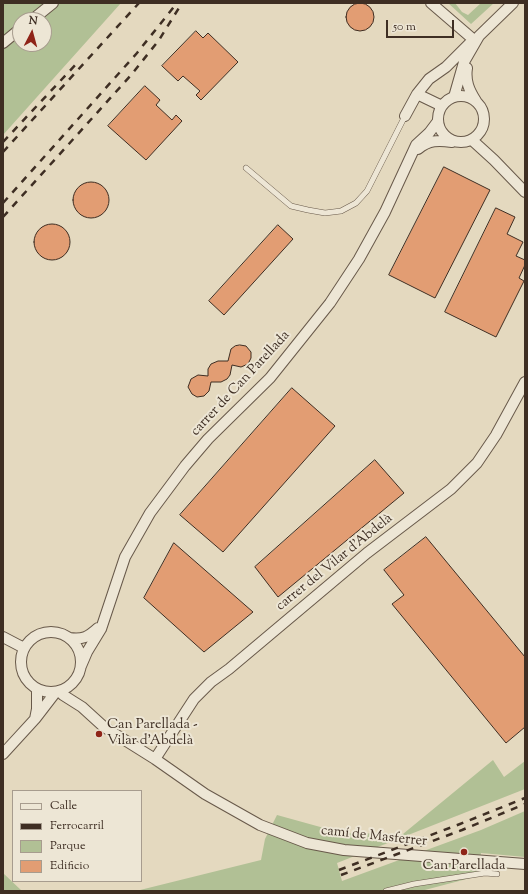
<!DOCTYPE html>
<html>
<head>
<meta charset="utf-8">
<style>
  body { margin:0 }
  #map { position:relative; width:528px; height:894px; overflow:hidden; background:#e4d9bf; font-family:"Sorts Mill Goudy",serif }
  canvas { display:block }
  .frame { position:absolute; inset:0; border:4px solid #3e2e23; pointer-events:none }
  .legend { position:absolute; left:12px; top:790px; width:130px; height:92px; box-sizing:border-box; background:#ede6d5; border:1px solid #a79c8e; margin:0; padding:5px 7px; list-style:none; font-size:12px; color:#3e2e23 }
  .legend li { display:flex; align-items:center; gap:8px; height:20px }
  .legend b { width:20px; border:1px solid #a79c8e }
  .north { position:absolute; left:12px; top:12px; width:40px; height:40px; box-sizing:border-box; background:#ede6d5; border:1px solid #a79c8e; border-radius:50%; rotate:6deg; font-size:11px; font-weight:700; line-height:16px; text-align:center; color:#3e2e23 }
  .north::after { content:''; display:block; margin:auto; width:14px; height:18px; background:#8f2418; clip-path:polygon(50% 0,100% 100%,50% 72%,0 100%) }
  .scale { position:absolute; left:386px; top:20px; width:68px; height:18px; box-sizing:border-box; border:2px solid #3e2e23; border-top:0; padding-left:5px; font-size:12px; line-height:14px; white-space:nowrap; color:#3e2e23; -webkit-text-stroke:3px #ede6d5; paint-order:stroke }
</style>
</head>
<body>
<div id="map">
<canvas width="528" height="894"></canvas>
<div class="frame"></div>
<ul class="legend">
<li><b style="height:5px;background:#ede6d5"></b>Calle</li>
<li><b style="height:5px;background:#3e2e23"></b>Ferrocarril</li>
<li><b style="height:11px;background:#b1c095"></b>Parque</li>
<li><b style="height:11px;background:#e29d73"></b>Edificio</li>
</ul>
<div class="north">N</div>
<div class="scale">50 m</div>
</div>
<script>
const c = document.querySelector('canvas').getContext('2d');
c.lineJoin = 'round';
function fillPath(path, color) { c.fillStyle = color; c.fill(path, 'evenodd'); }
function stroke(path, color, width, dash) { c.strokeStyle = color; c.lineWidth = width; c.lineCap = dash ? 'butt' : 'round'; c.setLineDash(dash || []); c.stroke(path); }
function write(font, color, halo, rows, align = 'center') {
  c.font = font + ' "Sorts Mill Goudy",serif'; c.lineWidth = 4; c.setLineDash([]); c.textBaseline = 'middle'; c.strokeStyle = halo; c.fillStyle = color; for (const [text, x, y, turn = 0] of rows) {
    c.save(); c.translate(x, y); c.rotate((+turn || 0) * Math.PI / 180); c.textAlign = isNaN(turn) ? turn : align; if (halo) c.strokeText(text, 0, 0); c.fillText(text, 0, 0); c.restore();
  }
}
const green = new Path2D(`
  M3 3H121L3 135ZM20 20H44V44H20Z
  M448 3H455L462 12 468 15 481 3H494L471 24Z
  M493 760 504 777 525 761V789L337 863 342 881 481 830 525 811V857L481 853 478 876 421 891H136L261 860 265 839 277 815 342 833 403 834Z
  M3 873 22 891H3Z`);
const building = new Path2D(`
  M346 17a14 14 0 1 1 28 0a14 14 0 1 1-28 0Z
  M196 31 203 38 208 33 238 62 201 100 196 95 200 91 183 76 178 81 162 66Z
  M145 86 160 100 156 105 172 120 176 115 182 121 146 160 108 126Z
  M444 167 490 190 435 298 389 275Z
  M73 200a18 18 0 1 1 36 0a18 18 0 1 1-36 0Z
  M496 208 515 217 507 234 523 242 516 256 525 260V265L519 278 524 281 496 337 445 312Z
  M34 242a18 18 0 1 1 36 0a18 18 0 1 1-36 0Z
  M278 225 293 239 224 315 209 301Z
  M240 345 246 346 251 352V358L248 364 241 367 232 365 230 375 227 379 221 382H211L209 391 204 396 197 397 192 394 188 387 191 379 198 375 208 376V369L211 364 218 361H228L231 349 235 346Z
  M292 388 335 426 223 552 180 515Z
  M375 460 404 493 278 597 255 567Z
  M426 537 525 657V727L506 743 392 604 404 595 384 570Z
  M174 543 253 612 204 652 144 598Z`);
const service = new Path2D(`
  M246 168 291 206 308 210 325 213 341 211 356 203 367 191 405 116
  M386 891 414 884 485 873 497 874`);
const minor = new Path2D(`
  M431 3 474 40
  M32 20 53 3
  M3 43 20 29
  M467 68C465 81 469 90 476 101
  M417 94 442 106
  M438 119a23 23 0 1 1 46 0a23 23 0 1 1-46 0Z
  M454 97 464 62 479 36 513 3
  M405 116 417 94 429 79 446 67 473 40
  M472 140 494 160 525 192
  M418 149C429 140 438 140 452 142
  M21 662a30 30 0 1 1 60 0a30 30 0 1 1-60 0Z
  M3 637 24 648
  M69 638C83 640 88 637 98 628
  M81 666 87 652 101 629 125 557 150 513 185 466 208 439 270 378 330 303 359 259 385 212 416 145 429 133 438 121
  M59 691 63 695 82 707 104 727 155 759 205 794 260 825 307 843 344 850 525 864
  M35 719 37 709V689
  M3 754 35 719 55 693
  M155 759 194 699 211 682 229 669 367 553 451 489 477 463 496 435 525 382`);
const rail = new Path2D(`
  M3 142 79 61
  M3 152 139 3
  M3 203 137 53 177 3
  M3 217 132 74 159 40 182 3
  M339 870 460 824 525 798
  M341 875 462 830 525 804`);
const markers = [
  [99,734,4,"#8f2418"],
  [464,852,4,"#8f2418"]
];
const streetNames = [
  ["carrer de Can Parellada",241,384,-47],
  ["carrer del Vilar d'Abdelà",335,563,-39],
  ["camí de Masferrer",374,837,6]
];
const poiNames = [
  ["Can Parellada -",107,726],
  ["Vilar d'Abdelà",107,742],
  ["Can Parellada",464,867,"center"]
];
fillPath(green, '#b1c095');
fillPath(building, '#e29d73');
stroke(building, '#3e2e23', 1);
stroke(service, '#68594a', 6);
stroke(minor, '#68594a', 12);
stroke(service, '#ede6d5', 5);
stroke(minor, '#ede6d5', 10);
stroke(rail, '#3e2e23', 2.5, [7, 7]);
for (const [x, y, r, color] of markers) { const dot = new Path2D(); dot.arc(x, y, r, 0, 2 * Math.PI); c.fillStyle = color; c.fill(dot); stroke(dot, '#ede6d5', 1.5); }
write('14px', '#3e2e23', '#ede6d5', streetNames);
write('14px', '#3e2e23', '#ede6d5', poiNames, 'left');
</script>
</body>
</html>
